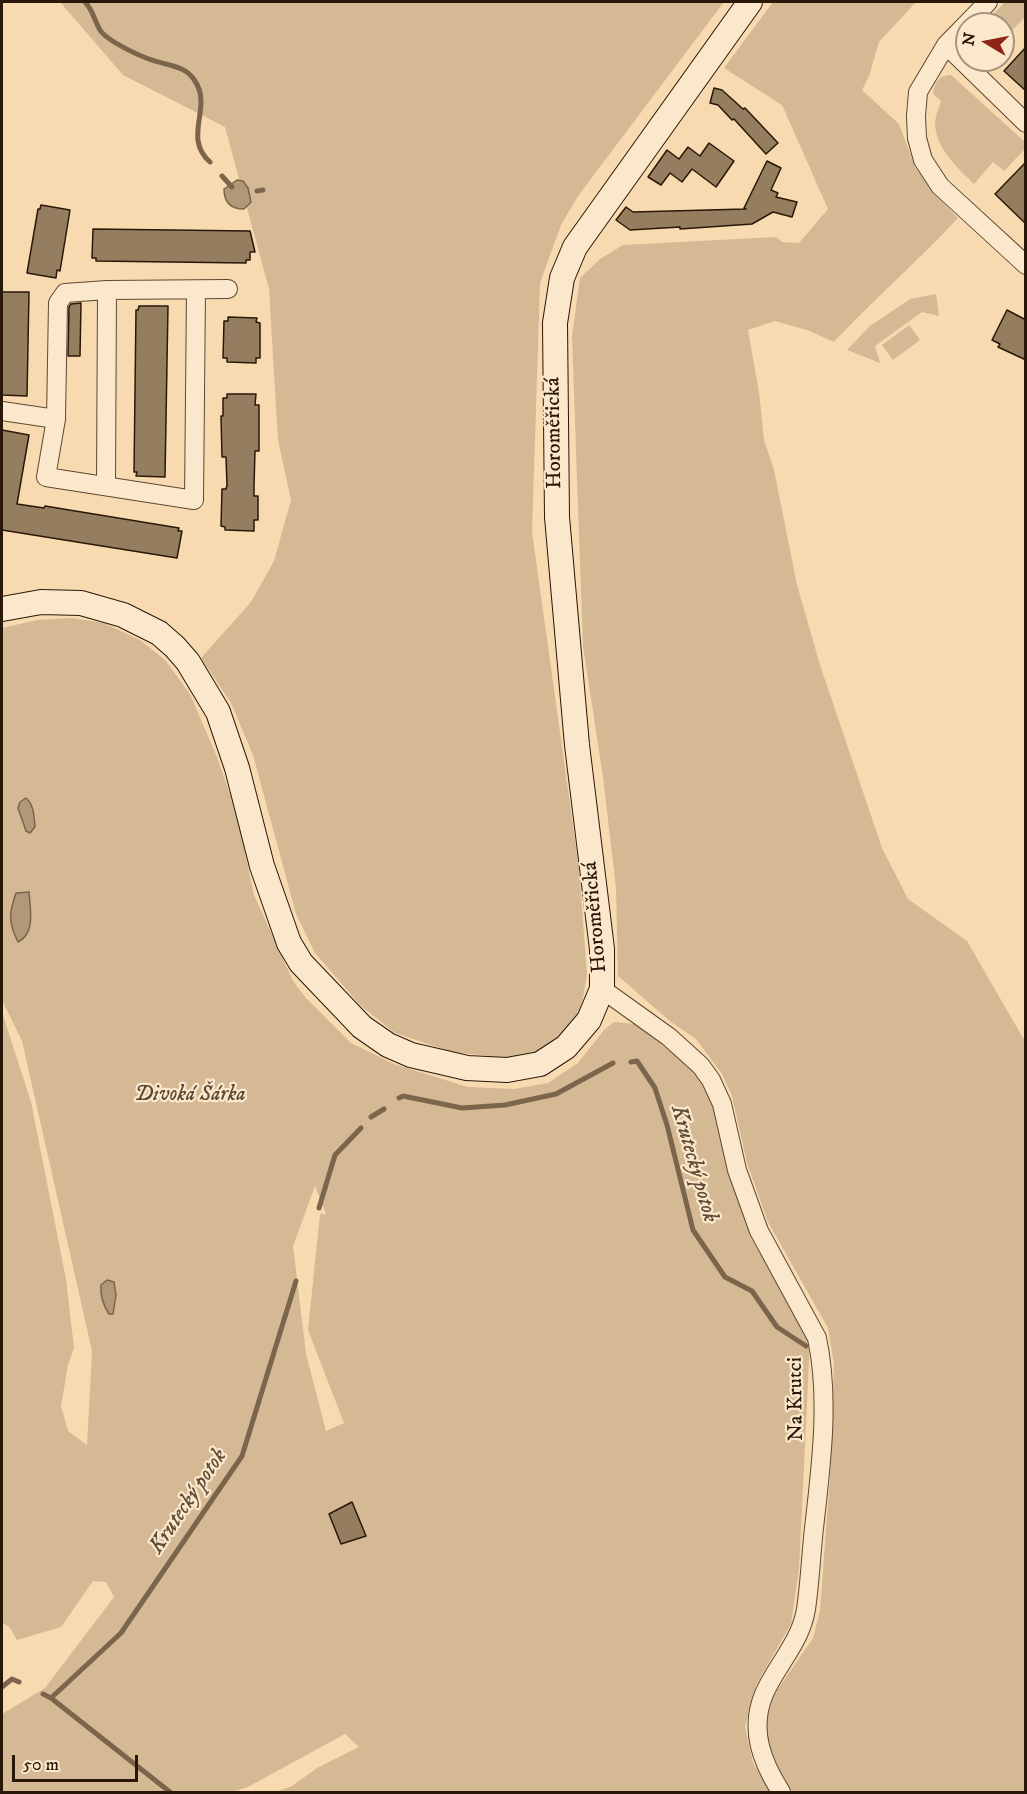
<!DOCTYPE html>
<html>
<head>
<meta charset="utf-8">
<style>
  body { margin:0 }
  #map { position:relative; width:1027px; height:1794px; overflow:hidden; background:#f8dab1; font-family:"IM FELL DW Pica",serif }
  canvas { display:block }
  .frame { position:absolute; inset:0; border:3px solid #291808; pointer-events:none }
  .north { position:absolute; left:955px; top:12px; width:60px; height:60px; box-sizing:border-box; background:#fae7cc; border:2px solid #a6947e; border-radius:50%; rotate:280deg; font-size:16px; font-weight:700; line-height:24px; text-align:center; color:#291808 }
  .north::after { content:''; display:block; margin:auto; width:21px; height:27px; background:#8f2418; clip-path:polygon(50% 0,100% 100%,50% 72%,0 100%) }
  .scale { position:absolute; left:12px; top:1755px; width:126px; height:27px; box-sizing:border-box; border:3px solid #291808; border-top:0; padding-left:8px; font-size:18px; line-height:21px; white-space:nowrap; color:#291808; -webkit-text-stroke:4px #fae7cc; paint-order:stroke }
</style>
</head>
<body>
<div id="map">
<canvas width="1027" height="1794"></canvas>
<div class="frame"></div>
<div class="north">N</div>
<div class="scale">50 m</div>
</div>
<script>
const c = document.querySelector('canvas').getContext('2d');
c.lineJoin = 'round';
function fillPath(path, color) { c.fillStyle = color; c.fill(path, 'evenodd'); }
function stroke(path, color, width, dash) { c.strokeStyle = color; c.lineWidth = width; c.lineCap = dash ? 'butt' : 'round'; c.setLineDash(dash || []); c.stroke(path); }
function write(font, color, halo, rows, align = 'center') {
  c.font = font + ' "IM FELL DW Pica",serif'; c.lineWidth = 4.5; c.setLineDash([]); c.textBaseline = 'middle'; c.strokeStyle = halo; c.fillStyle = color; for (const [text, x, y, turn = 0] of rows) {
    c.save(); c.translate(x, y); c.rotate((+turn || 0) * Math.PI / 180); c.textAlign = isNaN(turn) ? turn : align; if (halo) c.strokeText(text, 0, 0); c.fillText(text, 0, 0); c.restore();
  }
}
const green = new Path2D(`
  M60 2H724L578 196 561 225 540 283 532 532 579 868 587 975 581 1009 566 1032 538 1054 508 1058 452 1052 395 1033 361 1006 315 953 296 914 253 755 231 703 201 658 251 602 274 561 291 500 278 440 269 289 225 127 123 75Z
  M773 2H916L879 42 869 76 862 90 899 124 915 167 934 193 958 218C918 261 874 299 834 342L807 330 775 321 748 330 759 392 764 440 774 470 797 585 820 665 882 848 908 899 967 941 1023 1038 1025 1039V1792H791L772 1754 766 1737 767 1714 771 1699 813 1638 820 1611 830 1477 834 1364 828 1328 768 1222 747 1163 732 1096 722 1074 696 1039 671 1022 618 976 616 888 603 777 583 646 572 336 580 278 600 259 623 245 776 237 782 242 799 243 828 209 782 105 724 68Z
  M1005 2H1025L1026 16 1003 40V24H984Z
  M951 75 1025 142V149L1004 171 993 162 974 184C958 168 936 149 935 124 935 117 939 108 941 101L933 94C934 83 939 75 951 75Z
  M936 294 939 316 922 312 875 346 880 363 847 350 870 326 910 299Z
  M909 325 920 340 893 360 882 345Z
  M71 618 104 623 140 640 165 660 190 694 217 757 237 814 254 895 293 981 306 998 351 1043 394 1064 468 1087 514 1089 548 1083 578 1063 604 1030 614 1022 636 1024 695 1071 715 1108 729 1174 751 1238 810 1341 799 1569 791 1624 756 1685 745 1727 753 1763 770 1792H276L292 1786 317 1768 359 1747 345 1734 246 1788 230 1792H2V1714L45 1688 114 1597 106 1582 93 1581 61 1627 17 1640 10 1628 2 1622V1012L31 1102 66 1279 74 1348 68 1365 61 1406 68 1431 87 1445 92 1351 22 1041 2 1000V628L37 620ZM315 1186 326 1214H320L308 1330 344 1423 326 1431 306 1354 293 1246Z`);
const water = new Path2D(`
  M237 180 243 181 248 188 251 202 244 209C231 209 224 202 224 189Z
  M26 798C34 805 34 816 35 827L30 833 26 831 18 808 20 802Z
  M29 892C30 909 36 933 18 942 8 922 9 913 16 893Z
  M107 1280 114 1282 116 1295 113 1314H109C103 1305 100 1296 101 1285Z`);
const stream = new Path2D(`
  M85 2C93 10 94 20 100 30 107 41 141 57 155 61 170 66 186 66 195 81 213 108 182 137 210 162
  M222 176 232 187
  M257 191 263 190
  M631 1062 637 1061 655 1088 667 1125 693 1230 725 1277 752 1291 777 1327 806 1346
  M399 1098 403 1096 462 1108 505 1105 556 1094 613 1063
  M371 1117 384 1109
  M319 1208 335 1155 361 1128
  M2 1687 12 1679 19 1682
  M43 1694 51 1698 121 1633 242 1456 296 1281
  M51 1698 170 1792`);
const building = new Path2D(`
  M1026 47V91L1004 71Z
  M714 88 722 90 743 109 745 108 778 143 766 154 734 119 732 120 718 105 710 103Z
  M709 143 734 161 716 187 692 169 682 182 670 173 661 185 648 177 667 150 679 159 688 147 700 156Z
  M767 161 781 168 771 190 778 193 776 197 797 202 792 217 773 212 752 224 680 229V227L630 230 616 220 626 207 633 212 746 209 744 208Z
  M1026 162V224L995 194Z
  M41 205 70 210 60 271 57 270 56 278 27 273 38 209H40Z
  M93 229 250 231 255 252H250V260H246V263L96 261V258H92Z
  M2 292H29L27 396 2 395Z
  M81 303 80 356H68L69 307 71 304Z
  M139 306H168L165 477 136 476 137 472H134L136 310H138Z
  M1007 310 1026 320V360L998 347 1000 344 992 340Z
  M228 317 257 318 256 322 260 323V358H256V363L227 362V358H223L224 321H228Z
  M227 394H256L255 405H259V451H255L254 486V496H258V520H254V531L225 530V527L221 526 222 489H226L227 485 226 457H222L221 416H223V398H227Z
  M2 430 29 435 17 504 44 508 45 506 179 528 178 531H182L177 558 2 530Z
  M352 1502 366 1536 341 1544 329 1514Z`);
const street = new Path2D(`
  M988 2 946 45 918 92 916 116 917 138 923 160 940 186 1026 265
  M946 45 1026 123
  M107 290 65 293 58 303 56 419 46 477 194 500 196 290
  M2 411 56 419
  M106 486 107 290 228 289
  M602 989 669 1037 701 1066 711 1080 722 1104 737 1170 759 1231 817 1338C830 1399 821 1466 814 1528 811 1555 810 1582 806 1609 803 1628 794 1643 784 1659 777 1670 769 1682 764 1694 749 1730 762 1762 781 1792`);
const secondary = new Path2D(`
  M2 609 41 602 81 603 123 615 159 633 175 647 188 662 218 712 237 768 262 866 289 943 301 963 362 1027 388 1045 411 1055 467 1068 507 1070 540 1064 566 1047 589 1020 602 989V949L577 745 557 517 555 323 562 278 575 247 750 2`);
const streetNames = [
  ["Horoměřická",555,433,-91],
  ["Horoměřická",596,917,-95],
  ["Na Krutci",797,1399,-91]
];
const parkNames = [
  ["Divoká Šárka",190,1096]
];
const waterNames = [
  ["Krutecký potok",693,1164,74],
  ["Krutecký potok",189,1502,-56]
];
fillPath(green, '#d5b994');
fillPath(water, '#b29878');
stroke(water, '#7b654b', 1.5);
stroke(stream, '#7b654b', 5);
fillPath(building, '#957d60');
stroke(building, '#291808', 1.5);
stroke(street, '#5d4832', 20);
stroke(secondary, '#291808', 26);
stroke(street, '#fae7cc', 18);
stroke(secondary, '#fae7cc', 24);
write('21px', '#291808', '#fae7cc', streetNames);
write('italic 21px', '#5d4832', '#fae7cc', parkNames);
write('italic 22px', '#604b35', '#fae7cc', waterNames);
</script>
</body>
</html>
